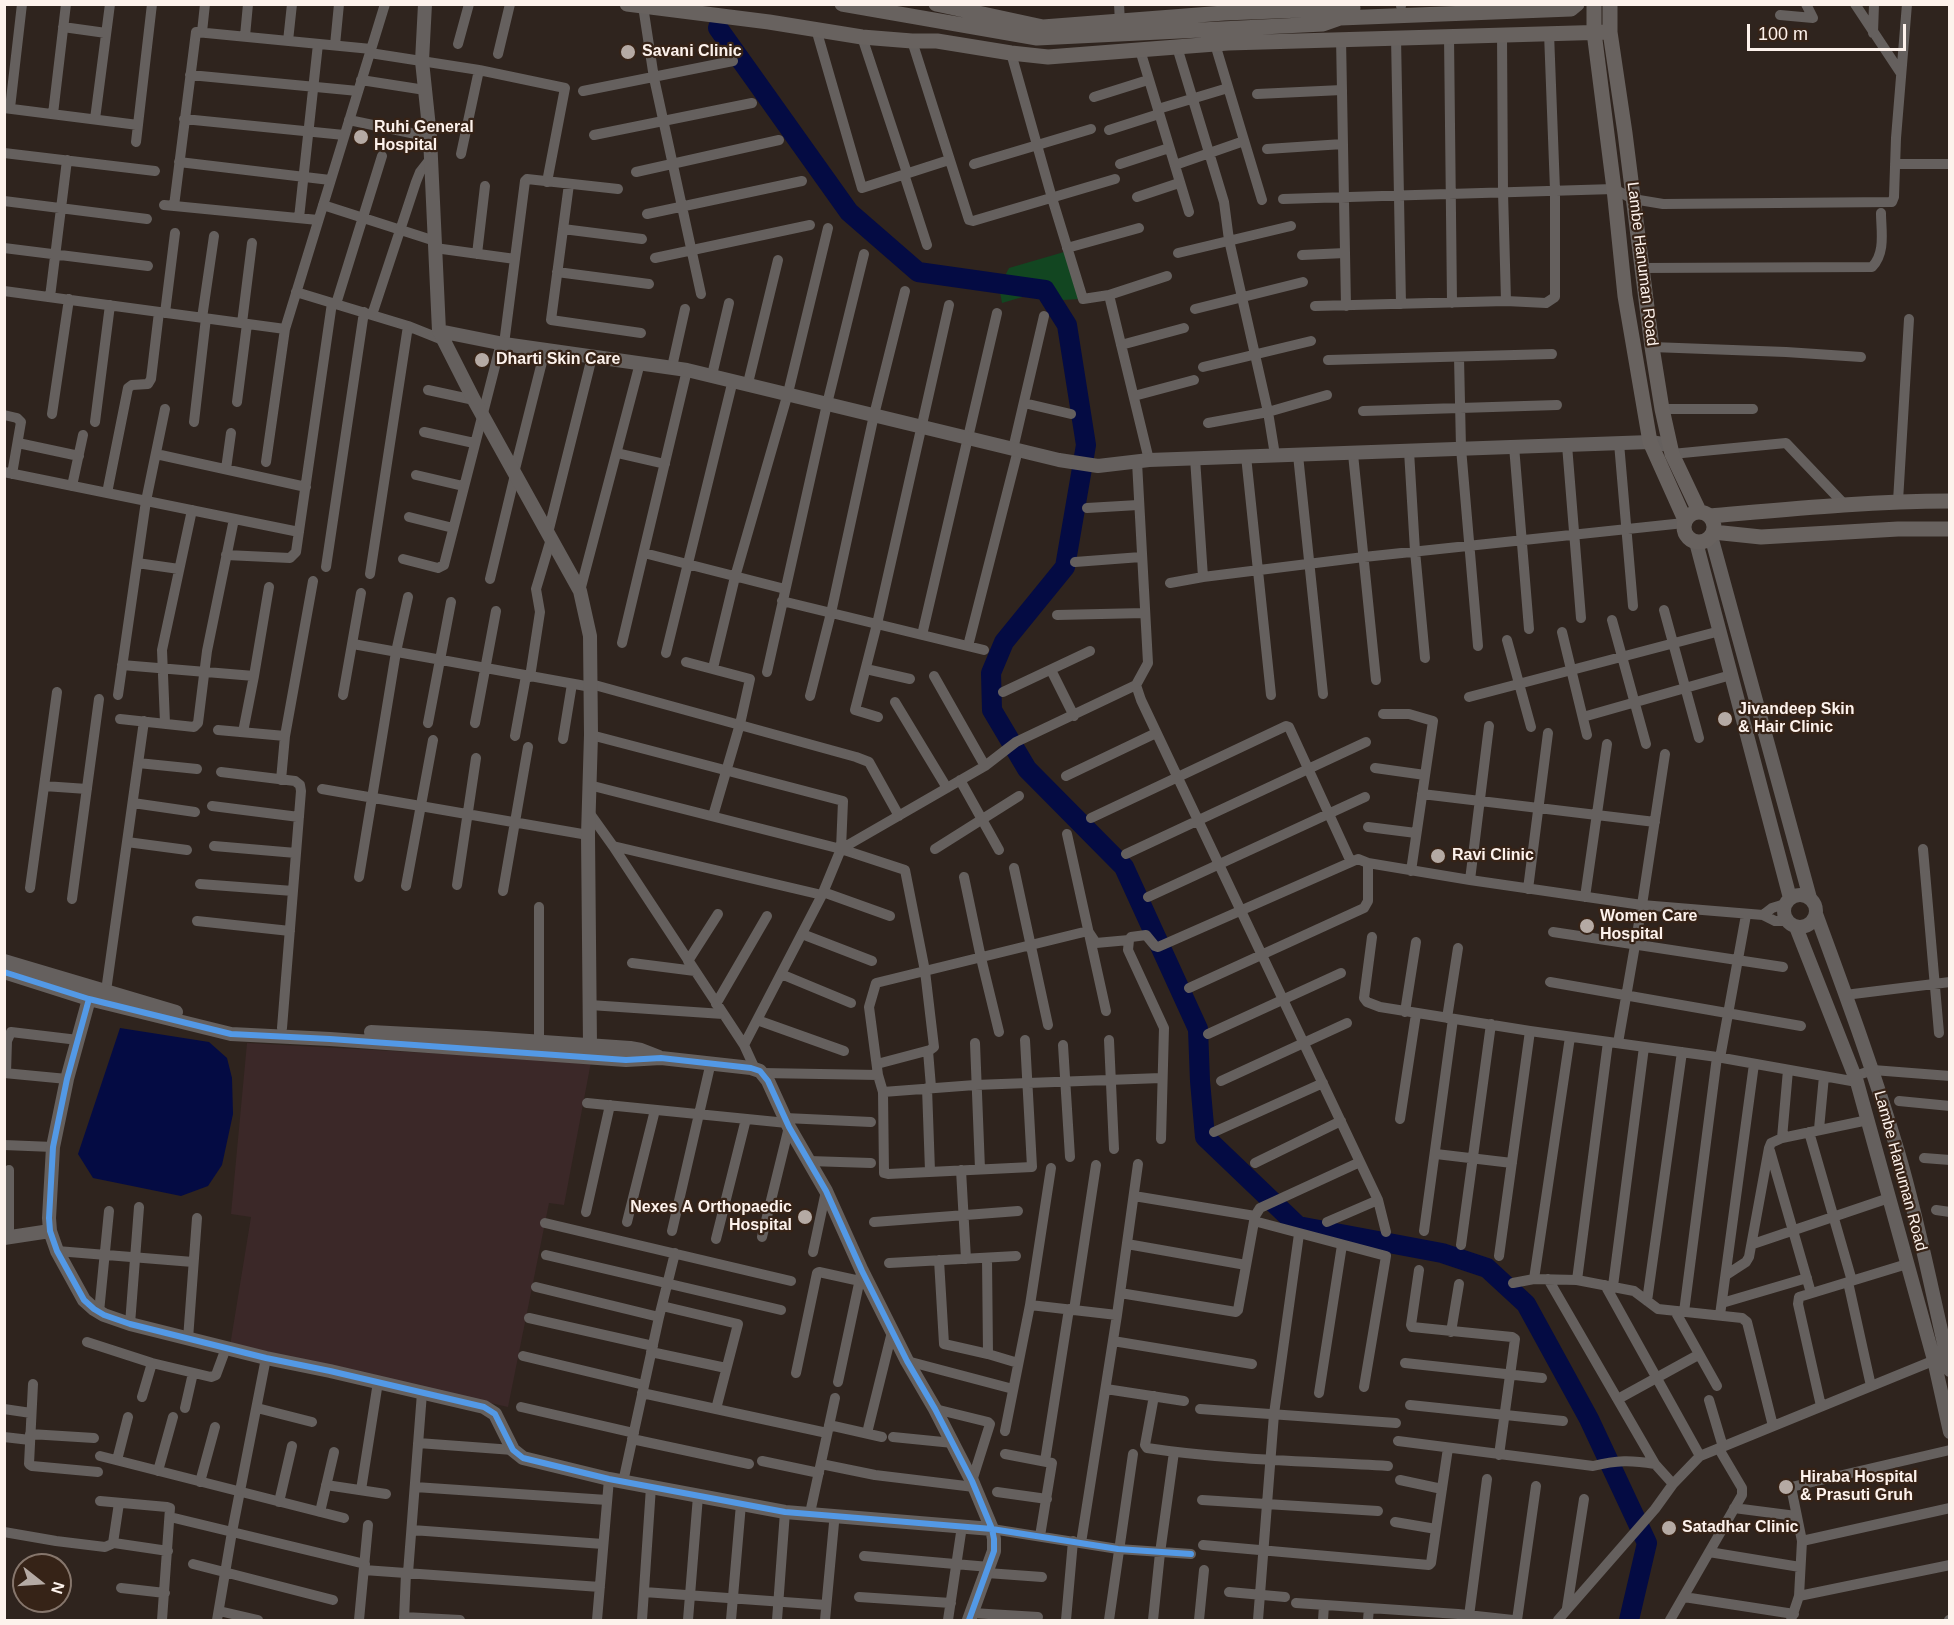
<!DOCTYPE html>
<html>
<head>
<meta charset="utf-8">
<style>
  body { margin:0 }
  #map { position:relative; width:1954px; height:1625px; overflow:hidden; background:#2f241e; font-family:Arial,sans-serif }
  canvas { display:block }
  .frame { position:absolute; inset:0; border:6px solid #fdf2ec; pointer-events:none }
  .north { position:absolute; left:12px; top:1553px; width:60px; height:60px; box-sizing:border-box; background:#362317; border:2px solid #86766c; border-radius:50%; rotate:107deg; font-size:16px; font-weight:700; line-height:24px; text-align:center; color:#fdf2ec }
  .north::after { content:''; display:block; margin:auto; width:21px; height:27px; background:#b5aaa4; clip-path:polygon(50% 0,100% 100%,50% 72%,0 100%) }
  .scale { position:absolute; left:1747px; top:24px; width:159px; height:27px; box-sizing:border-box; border:3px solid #fdf2ec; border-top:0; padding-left:8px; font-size:18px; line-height:21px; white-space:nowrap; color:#fdf2ec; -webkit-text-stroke:4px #362317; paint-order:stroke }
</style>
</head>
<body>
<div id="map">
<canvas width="1954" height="1625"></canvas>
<div class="frame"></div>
<div class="north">N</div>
<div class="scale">100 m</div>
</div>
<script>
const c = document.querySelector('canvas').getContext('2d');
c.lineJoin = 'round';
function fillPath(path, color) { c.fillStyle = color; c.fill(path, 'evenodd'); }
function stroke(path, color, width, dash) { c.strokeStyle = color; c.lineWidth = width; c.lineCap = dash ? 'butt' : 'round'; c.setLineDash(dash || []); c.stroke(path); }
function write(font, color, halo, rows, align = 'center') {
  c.font = font + ' Arial,sans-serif'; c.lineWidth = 4.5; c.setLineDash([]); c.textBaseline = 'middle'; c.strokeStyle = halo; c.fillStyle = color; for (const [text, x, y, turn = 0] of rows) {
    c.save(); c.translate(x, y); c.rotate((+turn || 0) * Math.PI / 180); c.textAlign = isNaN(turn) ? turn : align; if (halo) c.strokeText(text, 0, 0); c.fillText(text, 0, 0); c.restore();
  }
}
const industrial = new Path2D(`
  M247 1043 591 1062 564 1205 549 1203 508 1407 344 1370 230 1346 251 1217 231 1214Z`);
const green = new Path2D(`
  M1064 252 1079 299 1047 301 1026 296 1002 303 999 287 1009 268Z`);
const water = new Path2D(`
  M120 1028 209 1042 227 1058 232 1078 233 1114 222 1165 208 1186 181 1196 93 1178 78 1154Z`);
const river = new Path2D(`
  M718 28 849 212 918 272 1045 290 1067 325 1086 445 1065 567 1004 642 991 673 992 710 1027 769 1124 867 1198 1029 1200 1081 1205 1137 1298 1226 1442 1253 1487 1268 1526 1304 1589 1419 1647 1543 1629 1620`);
const minor = new Path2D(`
  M1119 4 1120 22
  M1855 4 1900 72
  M643 6 654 78 701 294
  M1401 6V4
  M1780 15 1813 18 1806 4
  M63 27 106 33
  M816 29 862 188 949 160
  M202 32 205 4
  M1873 33 1874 4
  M1502 34 1503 192 1506 301
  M245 36 248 4
  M1449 36 1452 303
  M862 37 907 173
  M1396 37 1401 304
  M1341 38 1346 306
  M288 41 292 4
  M912 41 969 220 973 221 1115 179
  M458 44 469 4
  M1215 44 1262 200
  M335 45 339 4
  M1177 47 1224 202 1229 240 1268 412 1275 455
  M1140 50 1189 212
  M370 53 479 70 565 88 547 182
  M1011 53 1052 198 1083 299 1109 295 1167 276
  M498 54 510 4
  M190 75 358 91
  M361 80 425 90
  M583 91 733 61
  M1257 94 1342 90
  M1094 97 1148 80
  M4 108 138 125
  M10 108 22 4
  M1158 109 1228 88
  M53 114 66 4
  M95 119 110 4
  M184 119 344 135
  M349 120 430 137
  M1109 130 1159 114
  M594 135 752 103
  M136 142 152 4
  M1267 149 1343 144
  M4 153 155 171
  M461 154 479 70
  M179 162 330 180
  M974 164 1091 129
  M1120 164 1169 148
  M1895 164H1950
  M1175 165 1244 141
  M636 172 779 140
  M904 174 927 245
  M569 184 551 320 641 333
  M1137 197 1179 183
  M1283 199 1614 189 1633 199 1663 204 1892 202 1894 197 1896 138 1907 4
  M4 201 147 219
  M164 205 318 220
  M323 205 435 241
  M174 206 196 32 371 49
  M647 214 802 181
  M299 218 318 44
  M563 229 642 239
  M4 248 148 266
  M435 248 515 259
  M1067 248 1139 228
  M1178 253 1291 226
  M477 254 485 186
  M1302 255 1345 253
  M655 258 810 225
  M1641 268 1872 267C1886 253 1881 230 1881 213
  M557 272 649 284
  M4 291 285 329
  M296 292 408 326 443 340
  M1109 295 1149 460
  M50 297 67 160
  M336 304 382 156
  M1315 306 1506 301 1546 303 1555 297V190L1549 33
  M1195 309 1303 282
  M165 313 175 233
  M372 315 416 182 420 172 431 158
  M202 318 214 236
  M242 323 252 243
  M504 344 525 181 527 179 618 189
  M1121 345 1184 328
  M1652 347 1786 352 1861 357
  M1459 357 1461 448 1478 646
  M1328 360 1552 354
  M672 367 685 309
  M1203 367 1311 341
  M712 375 729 303
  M748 383 778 260
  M428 390 474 400
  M1134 396 1194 380
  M237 402 247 324
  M1024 403 1071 414
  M1662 409H1753
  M1363 411 1557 405
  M52 414 69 299
  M4 415 17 418 21 422 12 474
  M95 422 110 305
  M194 422 206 318
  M1208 423 1268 412 1327 395
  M424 432 474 443
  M18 443 79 456
  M1619 443 1633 606
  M1567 445 1581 618
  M1514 446 1529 629
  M1013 449 1044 316
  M1409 451 1415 551 1425 658
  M617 453 665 464
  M156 454 306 487
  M1353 454 1376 680
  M1672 454 1786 443 1844 504
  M1298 455 1323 694
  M1246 456 1271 695
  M1195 458 1203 577
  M266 462 285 329 385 4
  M1137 462 1148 663 1136 685 1141 700 1378 1200 1386 1232
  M226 469 231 433
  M4 472 299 532
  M514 473 545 350
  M416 475 463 486
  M72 486 83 435
  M107 493 128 388 132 385 148 384 151 379 159 312
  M1898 501 1909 319
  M1087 508 1138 505
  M409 517 453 528
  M548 533 592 357
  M644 553 785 589
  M226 555 290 558 296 552 332 303
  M403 559 438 568 444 565 501 343
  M1075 562 1141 557
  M137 563 179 569
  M326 567 364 312
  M370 574 408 326
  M490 579 515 475
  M1170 583 1203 577 1364 557 1684 523
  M580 591 640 363
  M782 601 984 650
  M1664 610 1699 738
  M1057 615 1145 613
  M1612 620 1646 744
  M1562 632 1587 735
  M922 635 997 313
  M1507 640 1531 727
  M622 643 687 370
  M353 644 591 687
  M968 646 1018 450
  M666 653 733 380
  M686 662 750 679 740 724 713 816
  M122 665 254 676
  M713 668 735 577 788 393 828 228
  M866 669 910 679
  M1051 670 1074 716
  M767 672 827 404 864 254
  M934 676 985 766
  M530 677 540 612 536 589 551 539
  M591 684 856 757 869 762 899 816
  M1003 692 1090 651
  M118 695 146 501 165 409
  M343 695 361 593
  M810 696 831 613 874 415 905 291
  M1469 697 1720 631
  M895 702 947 788
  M1383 714H1409L1433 721 1411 871
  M878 717 855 710 877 624 949 305
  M1583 717 1731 675
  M120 719 194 727 198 723 207 651 234 519
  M165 723 162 650 192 510
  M428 723 451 602
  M475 723 496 611
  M218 730 285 736
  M243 732 254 676 269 587
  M591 735 843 801 841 849
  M515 736 526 676
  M563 739 572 684
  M138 763 197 769
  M1375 768 1425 775
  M221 772 295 781 300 785 301 791 282 1028
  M1066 776 1156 733
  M281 780 285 736 313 581
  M960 780 999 850
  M589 785 841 849 905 870 925 971 934 1047 930 1050 877 1064
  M44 786 87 789
  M322 789 588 835
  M1422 794 1655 822
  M133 803 195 812
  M212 806 299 817
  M588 811 613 846 744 1045 755 1069
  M1091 818 1286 726 1289 727 1351 862
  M1368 827 1416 833
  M1067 834 1106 1011
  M127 842 187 850
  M214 846 296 853
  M613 846 822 895
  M935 849 1019 796
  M1923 849 1939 1033
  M1126 854 1366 742
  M1014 868 1048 1025
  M359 877 396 652 408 597
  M964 877 981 958 999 1032
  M1470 880 1489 726
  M200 884 293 891
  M457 885 476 758
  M406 886 433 740
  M30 888 57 692
  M1528 889 1548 733
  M503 891 528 747
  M823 892 890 916
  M1148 897 1365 797
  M1585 897 1607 744
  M72 899 99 699
  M1785 904 1772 908 1763 915 1775 921H1787
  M539 907V1041
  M197 921 290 931
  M1553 932 1783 967
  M802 934 872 961
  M1372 937 1364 998 1367 1002 1380 1007 1530 1031 1717 1057 1857 1082
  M688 961 718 914
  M632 963 695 971
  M781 974 851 1003
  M1550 982 1801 1026
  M1189 988 1364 908 1368 901V863
  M106 991 144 721
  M1845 995 1950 982
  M716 1004 767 916
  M590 1005 723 1014
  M1405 1012 1416 942
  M1447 1018 1458 948
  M757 1020 844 1051
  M1208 1034 1341 973
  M1025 1040 1032 1167 888 1174 884 1173 883 1092 878 1075 869 1007 876 983 1088 931 1096 943 1129 940
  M1109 1040 1114 1149
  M975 1043 980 1169
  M1618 1043 1642 905 1665 754
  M744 1045 822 895 841 849 985 766 1016 742 1136 685
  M1063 1045 1070 1157
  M928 1051 931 1087
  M1720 1058 1746 915
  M4 1073 67 1079
  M6 1073 7 1041 11 1032 78 1040
  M762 1073 878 1075
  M1855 1076 1873 1070 1950 1076
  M1221 1081 1347 1023
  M927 1088 930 1171
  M883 1092 975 1085 1161 1078
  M1899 1101 1950 1106
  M587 1103 787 1123
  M785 1118 871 1122
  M1400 1119 1416 1014
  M1819 1129 1824 1076
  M1214 1132 1323 1083
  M1809 1132 1852 1281
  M1782 1138 1788 1070
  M1161 1139 1164 1028 1128 950 1129 940 1131 937 1146 935 1155 946 1158 947 1358 859 1368 863 1470 880 1642 905 1763 915
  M4 1145 53 1147
  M1770 1151 1811 1293
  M1436 1154 1512 1163
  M1924 1158 1950 1160
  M809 1161 871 1163
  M1255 1163 1341 1121
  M961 1170 966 1259
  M1134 1196 1255 1216
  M1936 1210 1950 1212
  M586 1212 610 1105
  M1254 1221 1386 1256 1364 1387
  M627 1222 655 1110
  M874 1222 1018 1211
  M1327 1222 1378 1200
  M545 1223 791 1281
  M672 1231 711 1062
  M1424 1231 1453 1019
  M762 1237 789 1127
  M9 1238V1170
  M716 1239 746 1119
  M1127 1244 1246 1265
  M1753 1244 1889 1198
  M1461 1245 1491 1024
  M57 1251 193 1262
  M813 1252 826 1191
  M546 1255 781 1310
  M1499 1256 1530 1031
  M987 1258 988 1354
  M939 1260 944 1344 988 1354 1018 1363
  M889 1263 1016 1256
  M1419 1270 1411 1325 1412 1327 1512 1337 1515 1339 1499 1455
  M1726 1275 1746 1262 1749 1257 1769 1148 1771 1143 1782 1138 1868 1120
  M1534 1279 1570 1037
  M1548 1279 1655 1464 1673 1484
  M1577 1280 1608 1042
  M1848 1282 1871 1386
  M1513 1283 1534 1279 1577 1280 1634 1291 1658 1309 1742 1318 1747 1322 1773 1426
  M1605 1285 1700 1456
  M1613 1286 1644 1047
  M536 1287 659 1317
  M1120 1293 1236 1312 1238 1310 1255 1216 1260 1208 1360 1162
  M1647 1301 1682 1052
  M1722 1303 1807 1278
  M1030 1305 1117 1315
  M662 1306 738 1324 716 1409
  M1074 1310 1096 1165
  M1675 1311 1717 1386
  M99 1312 109 1211
  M1684 1312 1717 1057
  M1720 1315 1754 1064
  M529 1318 653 1346
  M130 1324 139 1207
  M1451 1332 1459 1284
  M188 1339 197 1218
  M1113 1341 1252 1364
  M87 1342 152 1363 211 1377 216 1375 226 1348
  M651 1352 726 1368
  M523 1356 644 1385
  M907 1361 1013 1389
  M1405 1363 1542 1378
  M796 1373 817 1273 819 1272 860 1281
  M838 1382 861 1274
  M33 1384 29 1464 32 1466 98 1472
  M1106 1389 1184 1401
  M642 1393 827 1433
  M1319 1393 1342 1245
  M1154 1396 1145 1445 1147 1448C1226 1460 1308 1461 1388 1466
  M142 1397 152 1363
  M1618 1399 1698 1355
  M1709 1400 1723 1447
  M1410 1405 1563 1421
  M1821 1406 1798 1304 1799 1297 1907 1264
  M521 1407 634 1433
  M185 1408 193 1373
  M257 1408 312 1422
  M4 1409 31 1413
  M935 1409 988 1422 990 1424 972 1481
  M1200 1409 1396 1423
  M829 1425 882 1437
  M1005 1431 1030 1305 1051 1168
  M867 1433 892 1332
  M30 1434 94 1438
  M4 1437 30 1440
  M893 1437 953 1443
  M632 1439 749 1464
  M1398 1441 1593 1466C1617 1460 1631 1460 1655 1464
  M418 1443 513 1450
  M1005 1454 1052 1463 1040 1536
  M100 1456 344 1518
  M117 1460 128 1417
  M762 1461 819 1473
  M1045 1461 1069 1309
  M821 1464 875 1475 974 1487
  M158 1471 173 1417
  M1400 1480 1442 1489
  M200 1482 215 1427
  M623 1482 659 1317 675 1253
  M326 1485 386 1494
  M415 1487 607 1500
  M361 1490 378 1382
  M997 1492 1047 1499
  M1202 1500 1378 1511
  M100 1501 167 1507 170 1508 162 1620
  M279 1502 292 1446
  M1734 1508 1796 1516
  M320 1512 334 1452
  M810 1513 835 1398
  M170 1517 365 1564
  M1395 1522 1436 1529
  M992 1529 1118 1549 1191 1554
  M412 1530 603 1544
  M4 1532 56 1541 105 1547 114 1543 168 1551
  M1802 1541 1950 1508
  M113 1543 119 1503
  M1081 1543 1117 1315 1138 1164
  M1203 1545 1429 1565 1431 1563 1448 1448
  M1709 1552 1800 1567
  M864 1556 989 1567
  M193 1564 333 1600
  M364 1570 600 1587
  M408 1573 422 1393
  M987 1573 1042 1577
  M121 1588 165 1593
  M644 1592 826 1605
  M1229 1592 1285 1597
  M1799 1596 1950 1565
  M859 1597 951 1603
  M1684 1597 1794 1614
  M1296 1603 1458 1614 1513 1620
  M1567 1608 1584 1499
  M219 1611 258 1620
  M972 1613 1038 1617
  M1469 1616 1487 1479
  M404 1617 460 1620
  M217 1620 232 1532 266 1358
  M359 1620 368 1525
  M404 1620 406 1573
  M597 1620 609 1479
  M642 1620 651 1487
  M688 1620 698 1496
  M731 1620 741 1504
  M777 1620 785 1512
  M825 1620 834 1523
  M948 1620 962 1526
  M1066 1620 1073 1541
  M1109 1620 1133 1454
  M1153 1620 1160 1553 1174 1452
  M1199 1620 1204 1570
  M1258 1620 1274 1414 1299 1234
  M1323 1620 1324 1605
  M1368 1620 1369 1608
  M1517 1620 1536 1486
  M1558 1620 1655 1509 1673 1484 1700 1456 1940 1358
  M1670 1620 1742 1495V1488L1719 1449
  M1791 1620 1799 1596 1802 1541 1791 1487 1950 1450
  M1949 1620H1950`);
const tertiary = new Path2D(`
  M425 4 422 61 430 137 439 331 474 400 580 591 590 636 591 735 588 835 590 1046 587 1057
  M439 331 504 344 687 370 1059 460 1098 466 1149 460 1650 442 1670 445
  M1711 536 1810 898
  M1696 542 1790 898
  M1784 911a16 16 0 1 1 32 0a16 16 0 1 1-32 0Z
  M1816 914C1845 993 1874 1071 1898 1152 1919 1223 1933 1297 1950 1370
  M1796 927 1857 1082 1934 1360 1950 1432
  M4 961 176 1012
  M4 972 89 999 231 1034 330 1039 626 1060 661 1058 751 1068 760 1071 768 1081 789 1127 826 1191 862 1271 907 1361 935 1409 972 1481 992 1529 994 1539V1551L969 1620
  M89 999 67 1079 53 1147 49 1218 50 1231 57 1251 84 1300 94 1309 104 1315 130 1324 266 1358 330 1371 484 1407 495 1414 513 1450 523 1458 609 1479 785 1512 992 1529
  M371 1032 486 1038 630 1048 641 1050 659 1057
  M4 1238 50 1231`);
const secondary = new Path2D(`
  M627 4 769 22 862 37 912 41H937L1011 53 1048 57 1228 43 1610 32
  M842 4 1037 38 1323 24 1340 18 1571 9 1577 4
  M936 4 1043 27 1224 13 1353 8
  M1594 4V32L1614 189 1625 296 1650 442 1685 520
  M1610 4V32L1625 133 1652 347 1662 409 1672 454 1699 511
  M1684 527a15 15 0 1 1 30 0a15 15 0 1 1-30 0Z
  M1710 516C1790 509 1869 501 1950 501
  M1713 532 1761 537 1898 529H1950`);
const cycleway = new Path2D(`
  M4 972 89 999 231 1034 330 1039 626 1060 661 1058 751 1068 760 1071 768 1081 789 1127 826 1191 862 1271 907 1361 935 1409 972 1481 992 1529 994 1539V1551L969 1620
  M89 999 67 1079 53 1147 49 1218 50 1231 57 1251 84 1300 94 1309 104 1315 130 1324 266 1358 330 1371 484 1407 495 1414 513 1450 523 1458 609 1479 785 1512 992 1529 1118 1549 1191 1554`);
const markers = [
  [628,52,8,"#b5aaa4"],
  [361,137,8,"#b5aaa4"],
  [482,360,8,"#b5aaa4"],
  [1725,719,8,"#b5aaa4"],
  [1438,856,8,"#b5aaa4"],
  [1587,926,8,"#b5aaa4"],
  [805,1217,8,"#b5aaa4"],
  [1786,1487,8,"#b5aaa4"],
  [1669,1528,8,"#b5aaa4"]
];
const poiNames = [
  ["Savani Clinic",642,52],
  ["Ruhi General",374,128],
  ["Hospital",374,146],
  ["Dharti Skin Care",496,360],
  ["Jivandeep Skin",1738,710],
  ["& Hair Clinic",1738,728],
  ["Ravi Clinic",1452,856],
  ["Women Care",1600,917],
  ["Hospital",1600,935],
  ["Nexes A Orthopaedic",792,1208,"right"],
  ["Hospital",792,1226,"right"],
  ["Hiraba Hospital",1800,1478],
  ["& Prasuti Gruh",1800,1496],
  ["Satadhar Clinic",1682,1528]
];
const streetNames = [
  ["Lambe Hanuman Road",1642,264,83],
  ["Lambe Hanuman Road",1900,1171,75]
];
fillPath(industrial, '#3b2828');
fillPath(green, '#124621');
fillPath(water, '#040b43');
stroke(river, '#040b43', 20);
stroke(minor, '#65605e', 10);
stroke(tertiary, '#65605e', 14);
stroke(secondary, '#68625f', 15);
stroke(cycleway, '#5399e6', 6);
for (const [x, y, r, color] of markers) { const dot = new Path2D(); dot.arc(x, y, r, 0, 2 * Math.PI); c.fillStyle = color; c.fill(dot); stroke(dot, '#362317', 2); }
write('bold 16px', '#fdf2ec', '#362317', poiNames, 'left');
write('16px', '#fdf2ec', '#362317', streetNames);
</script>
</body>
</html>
